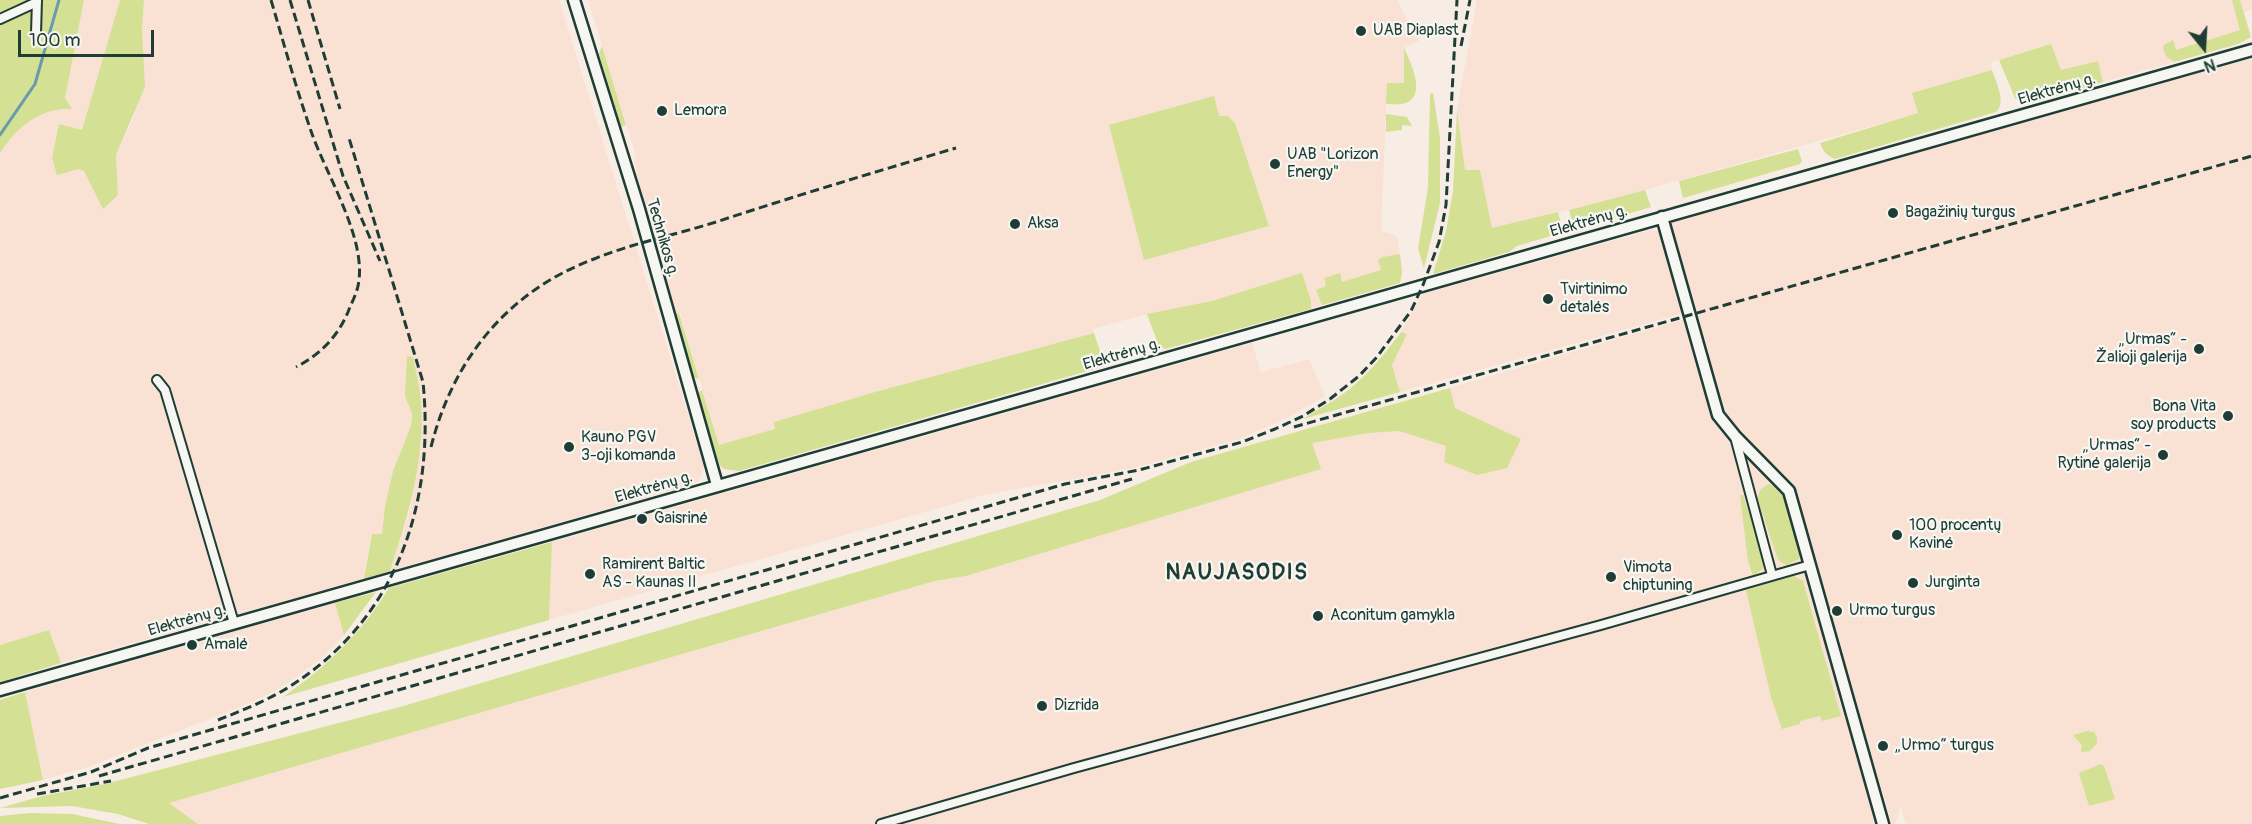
<!DOCTYPE html>
<html>
<head>
<meta charset="utf-8">
<style>
  body { margin:0 }
  #map { position:relative; width:2252px; height:824px; overflow:hidden; background:#f7ede4; font-family:Pangolin,sans-serif }
  canvas { display:block }
  .north { position:absolute; left:2174px; top:18px; width:60px; height:60px; -webkit-text-stroke:4px #f6f6f2; paint-order:stroke; rotate:162deg; font-size:16px; font-weight:700; line-height:24px; text-align:center; color:#1f3d34 }
  .north::after { content:''; display:block; margin:auto; width:21px; height:27px; background:#1f3d34; clip-path:polygon(50% 0,100% 100%,50% 72%,0 100%) }
  .scale { position:absolute; left:18px; top:30px; width:136px; height:27px; box-sizing:border-box; border:3px solid #1f3d34; border-top:0; padding-left:8px; font-size:18px; line-height:21px; white-space:nowrap; color:#1f3d34; -webkit-text-stroke:4px #f6f6f2; paint-order:stroke }
</style>
</head>
<body>
<div id="map">
<canvas width="2252" height="824"></canvas>
<div class="north">N</div>
<div class="scale">100 m</div>
</div>
<script>
const c = document.querySelector('canvas').getContext('2d');
c.lineJoin = 'round';
function fillPath(path, color) { c.fillStyle = color; c.fill(path, 'evenodd'); }
function stroke(path, color, width, dash) { c.strokeStyle = color; c.lineWidth = width; c.lineCap = dash ? 'butt' : 'round'; c.setLineDash(dash || []); c.stroke(path); }
function write(font, color, halo, rows, align = 'center') {
  c.font = font + ' Pangolin,sans-serif'; c.lineWidth = 4.5; c.setLineDash([]); c.textBaseline = 'middle'; c.strokeStyle = halo; c.fillStyle = color; for (const [text, x, y, turn = 0] of rows) {
    c.save(); c.translate(x, y); c.rotate((+turn || 0) * Math.PI / 180); c.textAlign = isNaN(turn) ? turn : align; if (halo) c.strokeText(text, 0, 0); c.fillText(text, 0, 0); c.restore();
  }
}
const built = new Path2D(`
  M84 0H120L82 131 78 169 84 171 118 195 116 155 134 117 144 61 142 28 144 0H559L704 466 699 481 693 484 390 571 410 510 421 447V402L405 396 412 414 411 426 393 471 385 506 382 535H371L364 579 61 663 49 630 0 645V153L9 138 40 113 63 108Z
  M588 0H1397L1419 41 1404 48V83L1387 84 1381 231 1395 235 1398 240 1402 272 1400 283 1165 349 1159 346 1147 314 1093 329 1094 333 875 392 774 422 776 429 719 446 680 313 675 314 638 178 634 160 636 156Z
  M1477 0H2252V10L2244 12 2251 37 2238 44 2103 82 2098 61 2061 70 2050 44 1991 62 1992 70 1913 93 1918 113 1645 190 1492 229 1480 170 1465 171 1457 110Z
  M2252 58V824H1906L1901 807 1895 824H1892L1792 490 1721 413 1670 226 1674 221Z
  M1651 230 1658 231 1662 235 1684 313 1400 392 1392 365 1406 335 1401 332 1423 294Z
  M1685 319 1713 416 1783 489 1877 824H198L168 803 796 621 935 581 966 576 1320 469 1312 443 1369 433 1399 431 1447 446 1521 439 1455 408 1450 388Z
  M1252 343 1261 372 1309 359 1325 396 1289 417 1239 439 1133 468 984 495 549 620 552 542Z
  M335 603 344 635 324 656 297 677 271 693 243 706 88 767 43 780 25 692Z`);
const green = new Path2D(`
  M0 0H84L65 98 72 109C41 107 16 128 0 153Z
  M120 0H144L142 28 145 87 116 155 118 195 103 209 84 171 78 169 57 175 52 158 59 124 82 130Z
  M2232 0H2240L2251 37 2238 44 2174 62 2166 56 2163 48 2164 45 2173 40 2176 50 2240 30Z
  M2051 44 2061 70 2098 61 2103 82 2031 103 2021 102 2015 98 1999 60Z
  M602 46 626 125 621 127 599 54Z
  M1404 48C1410 61 1427 95 1406 103 1401 105 1392 104 1386 104L1387 83H1404Z
  M1992 70C1996 82 2007 103 1996 112L1835 159C1827 156 1823 151 1820 143L1918 113 1912 93Z
  M1433 93 1440 138V203L1424 268 1418 249 1428 187 1430 94Z
  M1214 96 1219 116H1228L1235 123 1269 226 1144 260 1109 125Z
  M1457 110 1465 170H1480L1492 228 1558 212 1562 227 1561 233 1517 246 1509 252 1433 274 1446 231 1453 191Z
  M1386 114 1407 117 1412 126 1402 125V130L1386 132Z
  M1798 149 1802 161 1800 164 1683 198 1679 181Z
  M1645 190 1651 207 1583 227 1572 221 1569 210Z
  M1400 254 1402 272 1400 283 1322 305 1316 290 1326 286 1324 278 1340 273 1342 282 1381 270 1378 260 1383 257Z
  M1302 273 1311 301V309L1165 349 1159 346 1147 314 1212 301Z
  M679 313 699 379 693 377 675 314Z
  M1401 332 1407 334 1392 365 1400 392 1303 419C1314 411 1327 405 1339 397 1364 380 1383 356 1401 332Z
  M1094 333 1105 366 739 471 724 469 719 464 698 397 699 392 702 390 719 445 775 429 774 422 875 392Z
  M407 356 413 357C416 372 420 388 421 403 425 461 408 516 390 571L364 579 372 534H382L385 506 393 471 411 426 412 414 405 396Z
  M1450 388 1455 408 1521 439 1507 468 1477 475 1444 462 1446 446 1399 431 1369 433 1312 443 1321 469 966 576 935 581 796 621 169 803 198 824H149L118 814 72 806 0 808 42 796 105 784 400 707 1100 500 1191 462Z
  M1769 484 1781 491 1784 496 1800 553 1799 559 1787 565 1780 562 1777 557 1758 500C1758 491 1761 488 1769 484Z
  M1740 495H1743L1764 559 1763 569 1753 576 1748 561Z
  M552 542 549 620 283 697C326 667 362 633 389 588Z
  M1794 576 1803 581 1841 716 1822 721 1820 716 1800 721V724L1782 729 1771 697 1746 590Z
  M376 592 344 635 335 603Z
  M49 630 61 663 0 682V645Z
  M25 692 43 780 0 789V700Z
  M2087 731 2094 732 2097 737V743L2090 751 2081 752 2082 745 2073 735Z
  M2101 764 2104 766 2115 799 2089 806 2079 773Z
  M30 813 72 814 120 824H0V816Z`);
const stream = new Path2D(`
  M0 135 35 84 59 0`);
const street = new Path2D(`
  M0 19 37 2
  M36 33 37 0
  M157 380 165 390 234 623
  M1735 437 1772 575
  M881 824 1074 768 1601 625 1810 565`);
const secondary = new Path2D(`
  M574 0 639 209 717 485
  M1662 217 1718 415 1735 436 1789 491 1883 824
  M0 690 2252 50`);
const rail = new Path2D(`
  M271 0C284 44 296 88 311 131 326 175 368 240 358 286 356 295 351 304 348 312 338 336 320 355 296 367
  M290 0 343 176 380 261
  M308 0 340 109
  M1461 46 1470 0
  M1294 427 2252 156
  M431 447C453 359 508 291 594 259 633 243 675 235 716 222 795 196 875 172 956 148
  M218 720C243 710 269 700 292 685 398 617 435 502 423 382L349 138
  M99 776 1132 479
  M37 794 111 781
  M0 798 91 772 148 748 1065 484 1139 470 1242 442 1275 429 1303 416 1330 399 1359 376 1377 357 1411 311 1423 285 1439 242 1446 205 1457 0`);
const markers = [
  [1361,31,6,"#1f3d34"],
  [662,111,6,"#1f3d34"],
  [1275,164,6,"#1f3d34"],
  [1893,213,6,"#1f3d34"],
  [1015,224,6,"#1f3d34"],
  [1548,299,6,"#1f3d34"],
  [2199,349,6,"#1f3d34"],
  [2228,416,6,"#1f3d34"],
  [569,447,6,"#1f3d34"],
  [2163,455,6,"#1f3d34"],
  [642,519,6,"#1f3d34"],
  [1897,535,6,"#1f3d34"],
  [590,574,6,"#1f3d34"],
  [1611,577,6,"#1f3d34"],
  [1913,583,6,"#1f3d34"],
  [1837,611,6,"#1f3d34"],
  [1318,616,6,"#1f3d34"],
  [192,645,6,"#1f3d34"],
  [1042,706,6,"#1f3d34"],
  [1883,746,6,"#1f3d34"]
];
const poiNames = [
  ["UAB Diaplast",1373,31],
  ["Lemora",674,111],
  ["UAB \"Lorizon",1287,155],
  ["Energy\"",1287,173],
  ["Bagažinių turgus",1905,213],
  ["Aksa",1027,224],
  ["Tvirtinimo",1560,290],
  ["detalės",1560,308],
  ["„Urmas“ -",2187,340,"right"],
  ["Žalioji galerija",2187,358,"right"],
  ["Bona Vita",2216,407,"right"],
  ["soy products",2216,425,"right"],
  ["Kauno PGV",581,438],
  ["3-oji komanda",581,456],
  ["„Urmas“ -",2151,446,"right"],
  ["Rytinė galerija",2151,464,"right"],
  ["Gaisrinė",654,519],
  ["100 procentų",1909,526],
  ["Kavinė",1909,544],
  ["Ramirent Baltic",602,565],
  ["AS - Kaunas II",602,583],
  ["Vimota",1623,568],
  ["chiptuning",1623,586],
  ["Jurginta",1925,583],
  ["Urmo turgus",1849,611],
  ["Aconitum gamykla",1330,616],
  ["Amalė",204,645],
  ["Dizrida",1054,706],
  ["„Urmo“ turgus",1895,746]
];
const streetNames = [
  ["Elektrėnų g.",2057,90,-16],
  ["Elektrėnų g.",1589,222,-16],
  ["Technikos g.",662,238,74],
  ["Elektrėnų g.",1122,355,-16],
  ["Elektrėnų g.",654,488,-16],
  ["Elektrėnų g.",187,621,-16]
];
const districtNames = [
  ["NAUJASODIS",1237,573]
];
fillPath(built, '#f9e2d4');
fillPath(green, '#d4e093');
stroke(stream, '#6a9bad', 3);
stroke(street, '#1f3d34', 12);
stroke(secondary, '#1f3d34', 15);
stroke(street, '#f6f6f2', 8);
stroke(secondary, '#f6f6f2', 10);
stroke(rail, '#1f3d34', 3, [9, 4.5]);
for (const [x, y, r, color] of markers) { const dot = new Path2D(); dot.arc(x, y, r, 0, 2 * Math.PI); c.fillStyle = color; c.fill(dot); stroke(dot, '#f6f6f2', 2); }
write('16px', '#1f3d34', '#f6f6f2', poiNames, 'left');
write('16px', '#1f3d34', '#f6f6f2', streetNames);
c.letterSpacing = '1.5px';
write('bold 22px', '#1f3d34', '#f6f6f2', districtNames);
c.letterSpacing = '0px';
</script>
</body>
</html>
